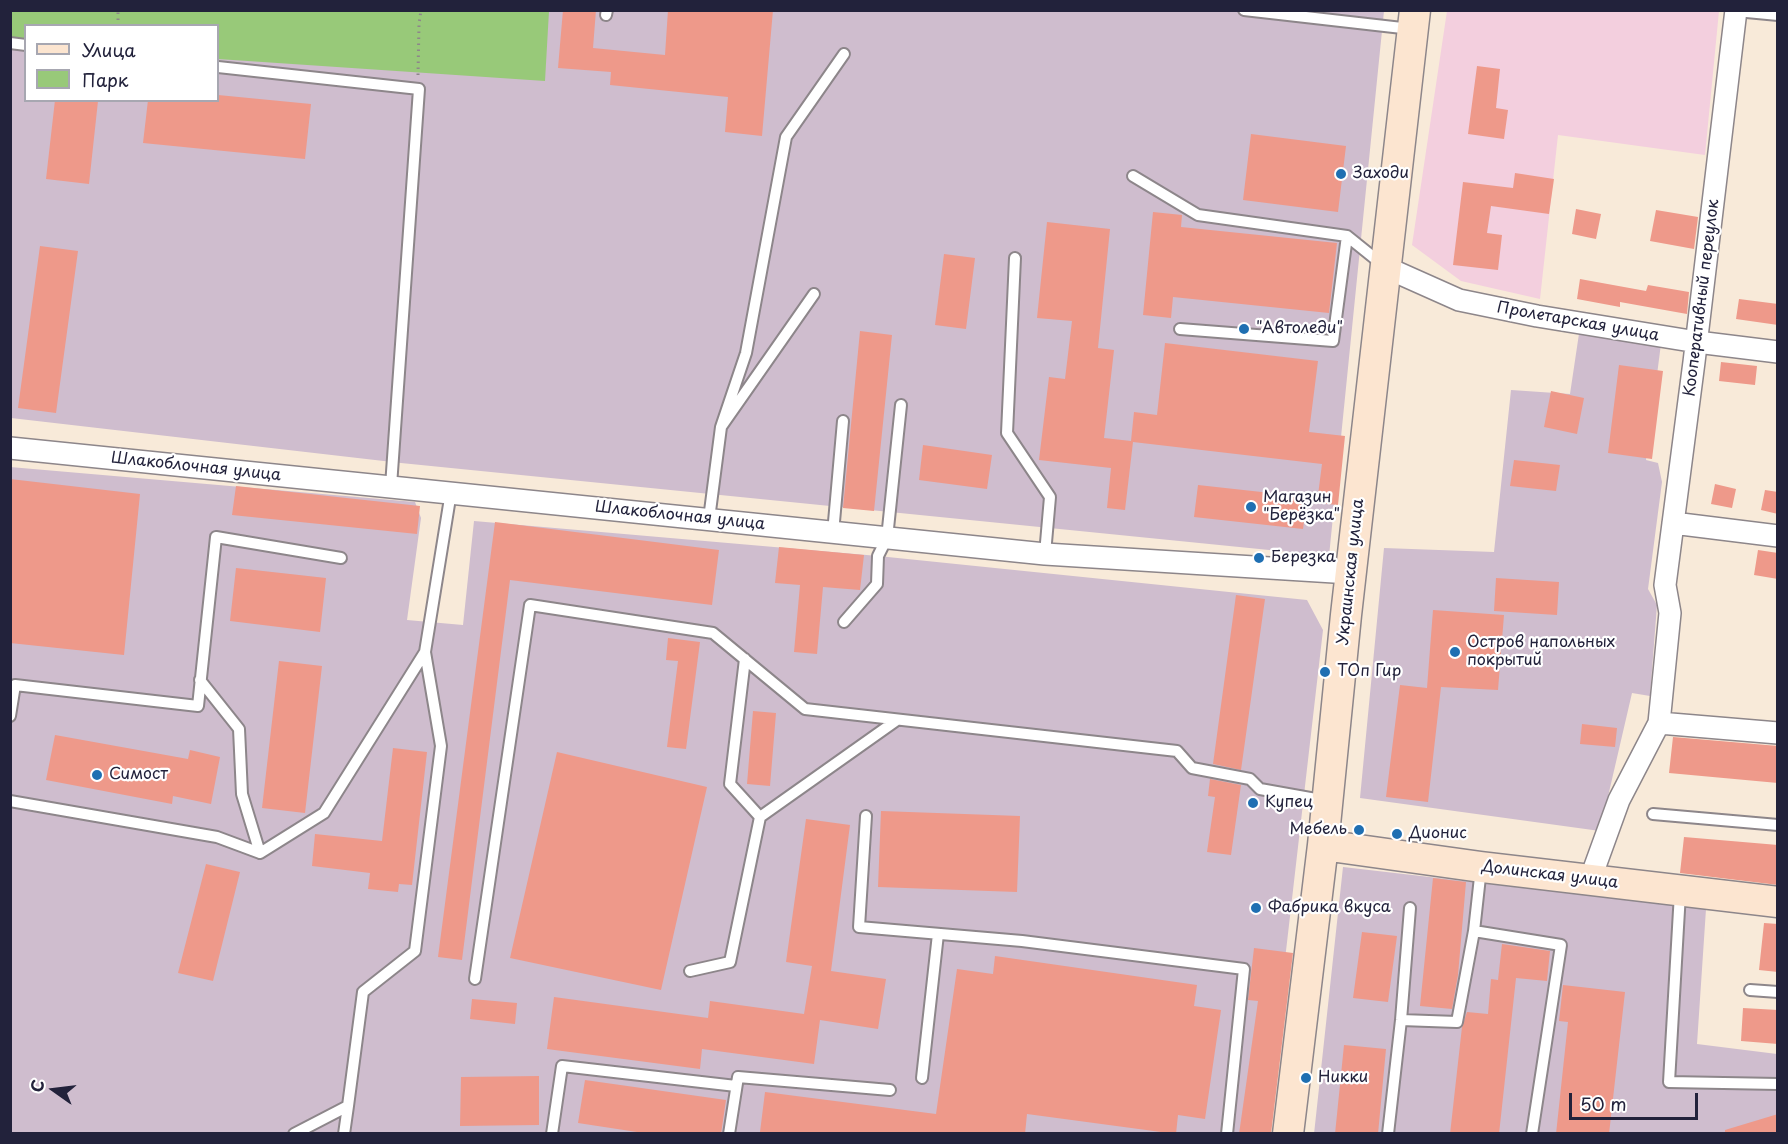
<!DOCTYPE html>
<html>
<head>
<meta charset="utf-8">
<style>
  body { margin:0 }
  #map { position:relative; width:1788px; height:1144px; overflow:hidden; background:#f8ead9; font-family:"Playpen Sans",sans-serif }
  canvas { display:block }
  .frame { position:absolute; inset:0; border:12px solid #22223b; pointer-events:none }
  .legend { position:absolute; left:24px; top:24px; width:195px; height:78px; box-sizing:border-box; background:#fff; border:2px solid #a7a7b1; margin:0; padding:8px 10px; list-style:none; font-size:18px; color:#22223b }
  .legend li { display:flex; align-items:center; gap:12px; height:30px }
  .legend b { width:30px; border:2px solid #a7a7b1 }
  .north { position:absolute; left:24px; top:1060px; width:60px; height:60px; -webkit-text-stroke:4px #fff; paint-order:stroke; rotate:284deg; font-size:16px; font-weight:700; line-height:24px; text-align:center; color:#22223b }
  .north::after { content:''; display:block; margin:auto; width:21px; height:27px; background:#22223b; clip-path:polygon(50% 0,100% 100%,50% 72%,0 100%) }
  .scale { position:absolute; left:1569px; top:1093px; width:129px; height:27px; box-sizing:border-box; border:3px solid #22223b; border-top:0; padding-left:8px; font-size:18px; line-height:21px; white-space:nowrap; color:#22223b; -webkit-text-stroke:4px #fff; paint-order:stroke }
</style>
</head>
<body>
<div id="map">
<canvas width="1788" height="1144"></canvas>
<div class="frame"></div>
<ul class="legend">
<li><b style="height:8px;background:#fce5d0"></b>Улица</li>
<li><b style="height:16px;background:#98c979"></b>Парк</li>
</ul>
<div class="north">С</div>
<div class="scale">50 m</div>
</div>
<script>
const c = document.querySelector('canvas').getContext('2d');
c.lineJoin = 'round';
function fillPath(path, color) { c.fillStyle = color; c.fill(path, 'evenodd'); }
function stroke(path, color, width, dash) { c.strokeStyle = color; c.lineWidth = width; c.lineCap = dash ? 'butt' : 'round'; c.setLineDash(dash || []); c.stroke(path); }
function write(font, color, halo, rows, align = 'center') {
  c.font = font + ' "Playpen Sans",sans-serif'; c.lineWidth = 4.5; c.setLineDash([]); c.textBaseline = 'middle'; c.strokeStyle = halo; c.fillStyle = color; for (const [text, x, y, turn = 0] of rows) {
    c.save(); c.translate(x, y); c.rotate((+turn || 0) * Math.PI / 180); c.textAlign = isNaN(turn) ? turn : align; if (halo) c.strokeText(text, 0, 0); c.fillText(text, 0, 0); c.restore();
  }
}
const built = new Path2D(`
  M1447 11H1719L1705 155 1558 135 1540 299 1461 281 1412 245Z`);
const industrial = new Path2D(`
  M11 11H1384L1329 556 401 463 11 418ZM26 26H218V100H26Z
  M1580 327 1662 336 1646 460 1658 463 1662 482 1648 589 1657 605 1650 696 1632 693 1600 831 1360 798 1384 548 1494 552 1511 390 1570 394Z
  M10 467 415 502 421 518 407 620 463 625 474 521 878 556 1307 600 1323 630 1265 1133H11Z
  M1343 867 1706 909 1697 1044 1777 1054V1133L1314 1134Z`);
const green = new Path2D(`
  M10 11H549L545 81 218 59V26H26L25 41 11 39Z`);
const building = new Path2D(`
  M563 10H596L593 48 665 55 668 10H773L762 136 725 132 728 97 610 85 611 72 558 68Z
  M1477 66 1500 69 1496 108 1508 110 1504 139 1468 134Z
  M218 95 311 104 305 159 143 143 148 100H218Z
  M55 100 98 101 89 184 46 179Z
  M1251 134 1346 146 1338 212 1243 200Z
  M1515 173 1554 179 1549 214 1491 206 1487 233 1502 235 1498 270 1453 265 1463 182 1513 188Z
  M1576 209 1601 214 1596 239 1572 234Z
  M1656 210 1698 217 1694 249 1650 241Z
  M1153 212 1182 215 1181 227 1337 243 1329 313 1173 297 1171 318 1143 315Z
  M1047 222 1110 229 1098 348 1114 350 1104 438 1131 441 1134 412 1157 415 1165 343 1318 361 1309 432 1345 436 1338 505 1317 503 1322 464 1133 442 1125 510 1107 508 1111 468 1039 460 1049 377 1065 379 1072 321 1037 318Z
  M40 246 78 251 56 413 18 408Z
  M944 254 975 258 966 329 935 325Z
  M1580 279 1646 291 1648 285 1689 292 1687 314 1620 302V307L1577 299Z
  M1739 299 1778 304V325L1736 319Z
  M860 331 892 335 874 511 843 508Z
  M1721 362 1757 366 1755 385 1719 381Z
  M1619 365 1663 371 1652 459 1608 453Z
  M1551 391 1584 398 1577 434 1544 427Z
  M923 445 992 455 987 489 919 480Z
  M1514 460 1560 465 1556 491 1510 486Z
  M10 479 140 494 124 655 10 643Z
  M1715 484 1736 489 1732 508 1711 504Z
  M1198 485 1307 497 1303 529 1194 517Z
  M236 486 420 506 417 534 232 515Z
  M1765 490 1778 492V514L1761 510Z
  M495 522 719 550 712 605 510 580 462 960 438 957Z
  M779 547 864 555 860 590 823 587 817 654 794 652 800 585 775 583Z
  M1758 550 1778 553V579L1754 575Z
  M236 568 326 578 320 632 230 621Z
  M1496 578 1559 582 1557 615 1494 611Z
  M1236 595 1265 599 1241 770 1213 764Z
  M1433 610 1504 615 1498 690 1441 687 1428 802 1386 797 1400 685 1427 688Z
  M668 638 700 642 686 749 667 747 678 661 666 660Z
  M279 661 322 666 305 813 262 808Z
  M753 711 776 713 770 786 747 784Z
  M1582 724 1617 728 1615 747 1580 744Z
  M55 735 188 759 190 750 220 757 211 804 173 796 172 804 46 780Z
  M1673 737 1778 746V783L1669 773Z
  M393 748 427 752 412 885 399 884 398 892 368 889 370 873 312 866 315 834 382 841Z
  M557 752 707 787 661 990 510 958Z
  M1210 779 1241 785 1231 855 1207 852 1215 797 1208 796Z
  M881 811 1020 816 1017 892 878 887Z
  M806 819 850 825 831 971 886 979 878 1029 820 1020 814 1064 702 1049 700 1069 547 1049 554 997 708 1018 710 1001 804 1014 812 966 786 962Z
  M1684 837 1778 845V885L1680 873Z
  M206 864 240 872 213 981 178 973Z
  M1433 878 1466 882 1458 975 1452 1009 1420 1006Z
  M1764 923 1778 924V972L1759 970Z
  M1362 932 1397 936 1388 1002 1353 998Z
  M1502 944 1550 951 1547 981 1516 978 1499 1134H1450L1462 1027 1467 1012 1488 1014 1491 979 1498 980Z
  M1254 948 1293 953 1271 1134H1239L1258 1001 1248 1000Z
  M995 956 1197 985 1194 1006 1221 1010 1205 1119 1178 1115 1176 1134 1027 1114 1025 1134H776L760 1132 765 1092 936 1114 957 969 993 974Z
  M1563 985 1625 992 1609 1134H1556L1568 1022 1559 1021Z
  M472 999 517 1003 515 1024 470 1019Z
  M1743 1008 1778 1010V1044L1741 1041Z
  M1344 1045 1386 1049 1378 1134H1335Z
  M539 1076V1125L460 1126 461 1077Z
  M585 1080 726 1100 721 1134H650L578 1123Z
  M1778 1114V1134H1725V1130Z`);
const path = new Path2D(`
  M118 26V10
  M418 75 419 24 421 10`);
const lane = new Path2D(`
  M1244 10 1411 29
  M1736 11 1778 15
  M606 15 607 10
  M10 43 26 45
  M218 67 419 89 391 486
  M1133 176 1198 215 1347 236 1383 265
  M1015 258 1007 433 1050 497 1045 554
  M1180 329 1333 341 1347 236
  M721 427 746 353 786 137 844 54
  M709 519 721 427 814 294
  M833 533 843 421
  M844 622 877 584 878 556 887 538 901 405
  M745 659 730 784 760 817
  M200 680 239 729 242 794 260 853
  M10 716 15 685 198 706 216 537 341 558
  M10 801 217 837 260 853 324 813 425 652
  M1653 814 1778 825
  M866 816 859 927 1022 941 1244 969 1227 1134
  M1481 868 1474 931 1561 945 1532 1134
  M1680 893 1669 1082 1778 1084
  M690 971 730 962 760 817 897 720
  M475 979 530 605 713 633 805 709 1177 751 1192 768 1250 779 1260 789 1327 801
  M1750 990 1778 992
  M1401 1020 1457 1022 1474 931
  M922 1078 938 934
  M294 1134 348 1106 363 992 415 951 441 746 425 652 451 492
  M344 1134 348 1106
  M552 1134 562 1066 736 1086
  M729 1134 738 1077 890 1090
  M1388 1134 1401 1020 1410 908`);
const street = new Path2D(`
  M1385 267 1459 300 1537 316 1697 342 1778 352
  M10 448 1045 554 1350 573
  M1673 523 1778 536
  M1659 723 1778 733
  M1590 880 1619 800 1659 723 1670 613 1665 585 1694 362 1736 10`);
const secondary = new Path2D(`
  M1323 845 1481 867 1778 902
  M1288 1134 1323 845 1346 615 1415 10`);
const markers = [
  [1341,174,6,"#1f6fb2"],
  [1244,329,6,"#1f6fb2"],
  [1251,507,6,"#1f6fb2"],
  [1259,558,6,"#1f6fb2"],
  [1455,652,6,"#1f6fb2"],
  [1325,672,6,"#1f6fb2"],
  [97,775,6,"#1f6fb2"],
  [1253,803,6,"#1f6fb2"],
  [1359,830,6,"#1f6fb2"],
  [1397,834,6,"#1f6fb2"],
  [1256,908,6,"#1f6fb2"],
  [1306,1078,6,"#1f6fb2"]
];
const poiNames = [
  ["Заходи",1353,174],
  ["\"Автоледи\"",1256,329],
  ["Магазин",1263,498],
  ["\"Берёзка\"",1263,516],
  ["Березка",1271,558],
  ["Остров напольных",1467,643],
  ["покрытий",1467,661],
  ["ТОп Гир",1337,672],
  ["Симост",109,775],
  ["Купец",1265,803],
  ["Мебель",1347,830,"right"],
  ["Дионис",1409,834],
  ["Фабрика вкуса",1268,908],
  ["Никки",1318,1078]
];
const streetNames = [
  ["Кооперативный переулок",1702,298,-83],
  ["Пролетарская улица",1578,322,10],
  ["Шлакоблочная улица",196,467,6],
  ["Шлакоблочная улица",680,516,6],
  ["Украинская улица",1351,572,-84],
  ["Долинская улица",1550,875,7]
];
fillPath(built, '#f3cfde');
fillPath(industrial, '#cfbdce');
fillPath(green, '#98c979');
fillPath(building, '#ee998a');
stroke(lane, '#8d868a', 14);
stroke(street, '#8d868a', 24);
stroke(secondary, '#8d868a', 33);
stroke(path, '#8d868a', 3, [1.5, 4.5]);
stroke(lane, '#fff', 10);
stroke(street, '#fff', 21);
stroke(secondary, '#fce5d0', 30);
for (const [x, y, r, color] of markers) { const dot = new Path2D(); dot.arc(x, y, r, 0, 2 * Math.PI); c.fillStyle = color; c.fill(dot); stroke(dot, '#fff', 2); }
write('16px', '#22223b', '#fff', poiNames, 'left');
write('16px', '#22223b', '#fff', streetNames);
</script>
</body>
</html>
